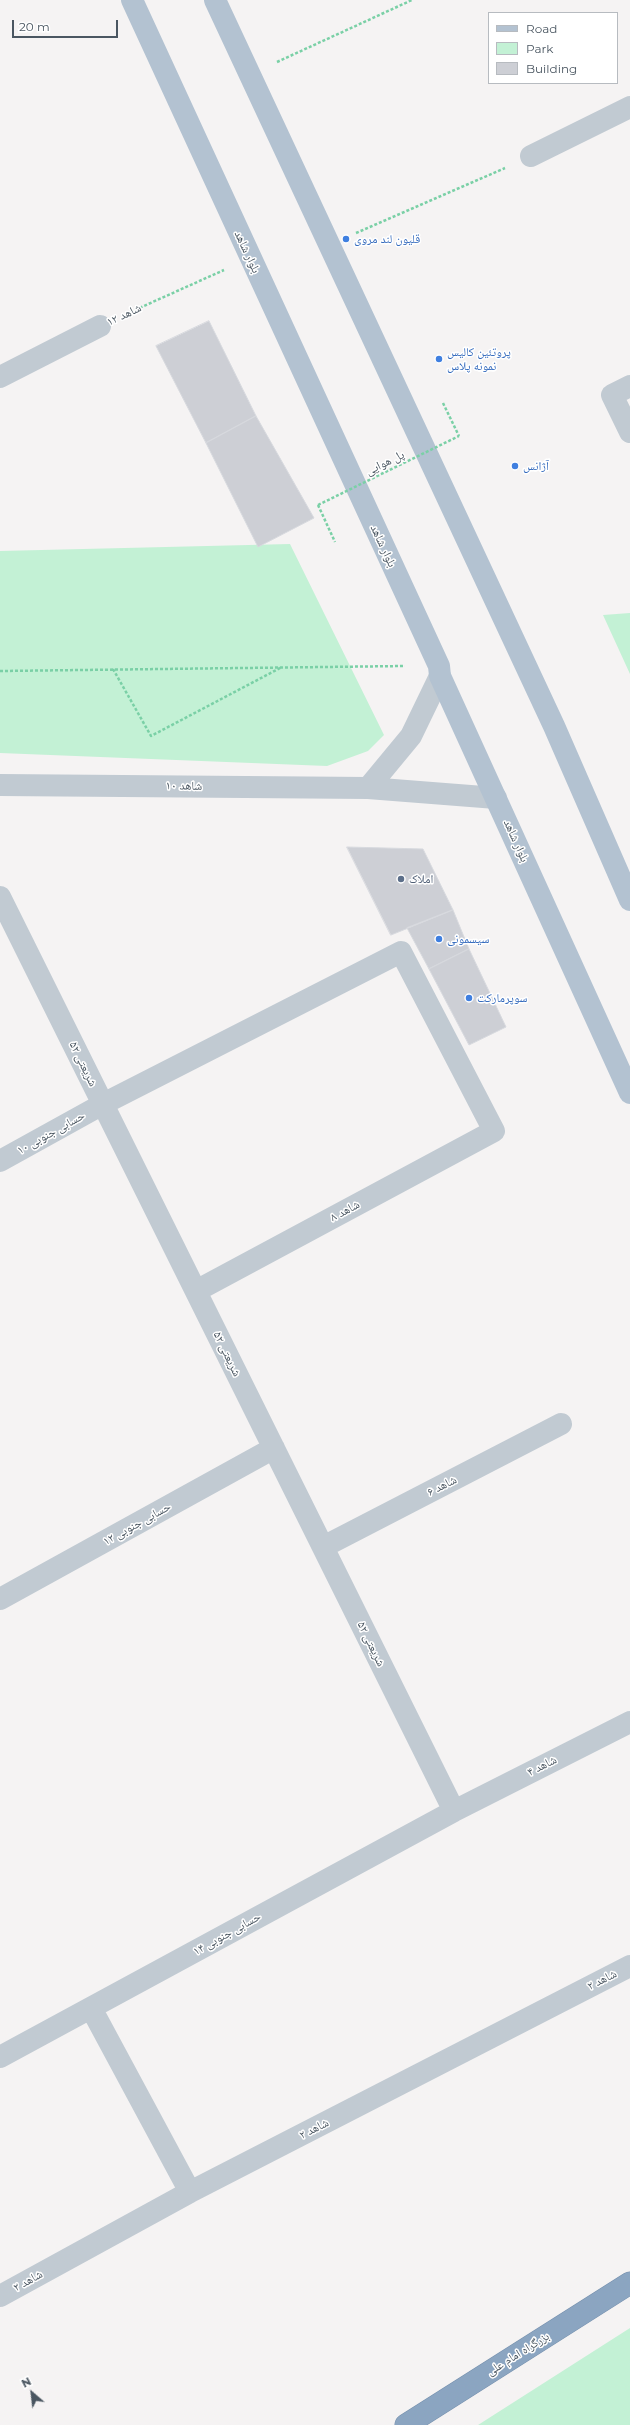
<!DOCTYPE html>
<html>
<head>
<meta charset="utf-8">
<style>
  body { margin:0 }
  #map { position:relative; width:630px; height:2425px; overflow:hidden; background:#f5f3f3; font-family:Montserrat,sans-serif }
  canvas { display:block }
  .legend { position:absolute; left:488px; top:12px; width:130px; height:72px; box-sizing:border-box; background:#fff; border:1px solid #b7bbc0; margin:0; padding:5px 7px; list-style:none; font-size:12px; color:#4a5661 }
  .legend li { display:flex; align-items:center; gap:8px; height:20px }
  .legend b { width:20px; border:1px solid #b7bbc0 }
  .north { position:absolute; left:12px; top:2373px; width:40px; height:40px; -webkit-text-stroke:3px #fff; paint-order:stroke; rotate:332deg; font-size:11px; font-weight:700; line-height:16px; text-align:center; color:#4a5661 }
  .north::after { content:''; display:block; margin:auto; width:14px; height:18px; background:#4a5661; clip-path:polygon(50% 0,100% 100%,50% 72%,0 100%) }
  .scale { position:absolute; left:12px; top:20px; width:106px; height:18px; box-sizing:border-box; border:2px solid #4a5661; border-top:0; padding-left:5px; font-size:12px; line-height:14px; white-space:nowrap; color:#4a5661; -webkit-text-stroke:3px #fff; paint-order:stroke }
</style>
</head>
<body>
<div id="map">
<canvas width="630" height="2425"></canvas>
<ul class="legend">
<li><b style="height:5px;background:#b3c2d1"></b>Road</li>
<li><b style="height:11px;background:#c3f1d5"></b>Park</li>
<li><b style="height:11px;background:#cdcfd5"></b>Building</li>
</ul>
<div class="north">N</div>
<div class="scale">20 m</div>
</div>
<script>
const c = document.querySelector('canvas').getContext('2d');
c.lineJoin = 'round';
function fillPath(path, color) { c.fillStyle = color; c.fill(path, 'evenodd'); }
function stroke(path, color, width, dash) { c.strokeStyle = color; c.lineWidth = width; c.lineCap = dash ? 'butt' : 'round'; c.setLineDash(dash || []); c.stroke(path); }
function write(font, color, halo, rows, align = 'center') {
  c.font = font + ' Montserrat,"Noto Naskh Arabic",sans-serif'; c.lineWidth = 3; c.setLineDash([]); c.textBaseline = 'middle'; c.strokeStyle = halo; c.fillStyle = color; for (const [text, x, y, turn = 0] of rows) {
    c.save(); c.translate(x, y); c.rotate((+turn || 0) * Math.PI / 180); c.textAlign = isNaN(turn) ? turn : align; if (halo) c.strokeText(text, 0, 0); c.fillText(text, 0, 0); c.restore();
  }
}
const green = new Path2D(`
  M290 544 384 735 368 751 327 766 0 753V551Z
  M630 613V674L603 615Z
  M630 2328V2425H478Z`);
const building = new Path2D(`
  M209 321 256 416 206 443 156 346Z
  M256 416 314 518 258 547 206 443Z
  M347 847 423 849 453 910 391 935Z
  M453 910 469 949 429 969 407 928Z
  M469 949 506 1027 469 1045 429 969Z`);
const path = new Path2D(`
  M277 62 412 0
  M356 233 505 168
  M126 314 224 270
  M443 403 459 436
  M318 505 335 542
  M113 669 151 736 282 667
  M0 671 405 666`);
const minor = new Path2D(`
  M531 156 630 107
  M0 377 100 326
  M630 386 612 395 630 432
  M0 785 368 788 496 798
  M368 788 411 736 440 676
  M0 897 454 1811
  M0 1161 103 1104 401 952 494 1131 196 1291
  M323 1547 561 1424
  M0 1599 274 1448
  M91 2008 190 2192
  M0 2057 454 1811 630 1722
  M0 2296 190 2192 630 1966`);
const major = new Path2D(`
  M132 0 439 666 440 676 630 1093
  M215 0 554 726 630 900`);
const highway = new Path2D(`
  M406 2425 630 2283`);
const pathBridge = new Path2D(`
  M318 505 459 436`);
const markers = [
  [346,239,4,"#3f7fe0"],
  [439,359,4,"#3f7fe0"],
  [515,466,4,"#3f7fe0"],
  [401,879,4,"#5c6f8a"],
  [439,939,4,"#3f7fe0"],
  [469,998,4,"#3f7fe0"]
];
const shopNames = [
  ["قلیون لند مروی",354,239],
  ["پروتئین کالیس",447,352],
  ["نمونه پلاس",447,366],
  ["آژانس",523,466],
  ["سیسمونی",447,939],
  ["سوپرمارکت",477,998]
];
const streetNames = [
  ["بلوار شاهد",247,252,65],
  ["شاهد ۱۲",124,315,-25],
  ["پل هوایی",385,463,-26],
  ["بلوار شاهد",383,546,65],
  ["شاهد ۱۰",184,786,1],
  ["بلوار شاهد",516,841,66],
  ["شریعتی ۵۲",83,1064,64],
  ["حسابی جنوبی ۱۰",51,1133,-29],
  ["شاهد ۸",345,1211,-28],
  ["شریعتی ۵۲",227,1354,64],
  ["شاهد ۶",442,1486,-27],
  ["حسابی جنوبی ۱۲",137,1524,-29],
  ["شریعتی ۵۲",371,1644,64],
  ["شاهد ۴",542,1766,-27],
  ["حسابی جنوبی ۱۴",227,1934,-29],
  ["شاهد ۲",602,1980,-27],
  ["شاهد ۲",314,2129,-27],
  ["شاهد ۲",28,2281,-29],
  ["بزرگراه امام علی",518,2354,-32]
];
const serviceNames = [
  ["املاک",409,879]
];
fillPath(green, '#c3f1d5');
fillPath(building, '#cdcfd5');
stroke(building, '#d7d9de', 1);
stroke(highway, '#7690ad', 23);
stroke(path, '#7ad0a6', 2.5, [3, 2]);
stroke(minor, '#c1cad2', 22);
stroke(major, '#b3c2d1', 22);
stroke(highway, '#8ba5c1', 22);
stroke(pathBridge, '#7ad0a6', 2.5, [3, 2]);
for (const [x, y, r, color] of markers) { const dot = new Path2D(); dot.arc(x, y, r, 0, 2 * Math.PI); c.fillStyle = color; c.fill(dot); stroke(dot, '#fff', 1.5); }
write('12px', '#366cbe', '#fff', shopNames, 'left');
write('12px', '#4a5661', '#fff', streetNames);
write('12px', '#4e5e75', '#fff', serviceNames, 'left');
</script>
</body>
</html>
